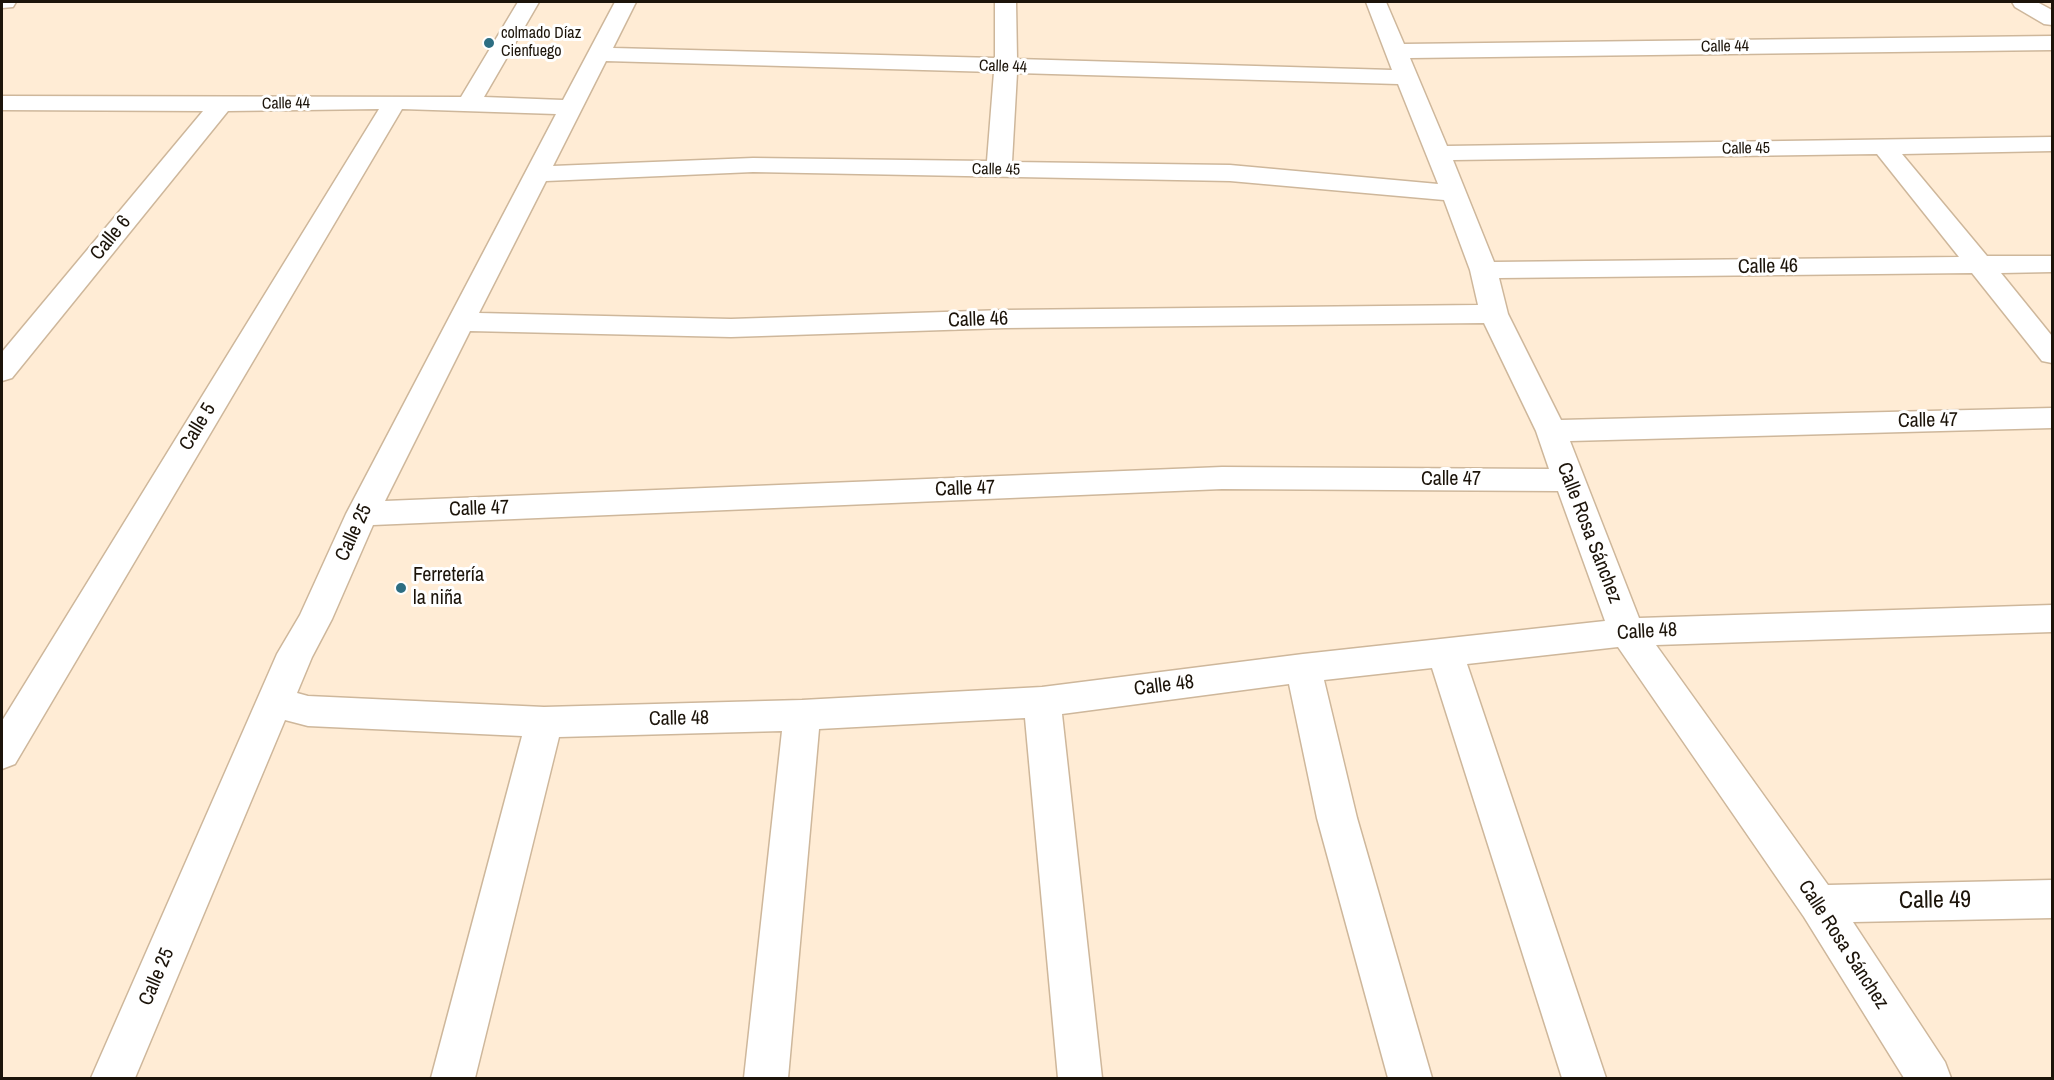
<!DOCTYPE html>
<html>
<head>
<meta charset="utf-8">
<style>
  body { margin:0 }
  #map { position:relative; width:2054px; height:1080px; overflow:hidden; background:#ffecd5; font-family:"Archivo Narrow",sans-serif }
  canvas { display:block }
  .frame { position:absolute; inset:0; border:3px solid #1c140a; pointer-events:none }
</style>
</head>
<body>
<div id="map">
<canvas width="2054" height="1080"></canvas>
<div class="frame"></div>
</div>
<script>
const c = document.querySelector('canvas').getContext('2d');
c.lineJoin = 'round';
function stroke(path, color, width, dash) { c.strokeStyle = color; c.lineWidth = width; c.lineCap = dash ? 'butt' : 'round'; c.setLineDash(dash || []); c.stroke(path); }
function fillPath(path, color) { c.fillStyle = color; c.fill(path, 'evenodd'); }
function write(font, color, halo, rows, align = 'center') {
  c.font = font + ' "Archivo Narrow",sans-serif'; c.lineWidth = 6; c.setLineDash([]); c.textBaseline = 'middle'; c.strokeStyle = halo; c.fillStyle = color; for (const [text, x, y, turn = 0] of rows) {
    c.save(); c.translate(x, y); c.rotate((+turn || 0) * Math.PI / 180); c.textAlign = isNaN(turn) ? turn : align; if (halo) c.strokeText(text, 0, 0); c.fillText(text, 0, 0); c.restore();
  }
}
const minor = new Path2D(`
  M2 2H16L13 7 2 8Z
  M518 2H539L484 97 563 100 615 2H636L613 48 995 58V2H1016L1017 59 1392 70 1366 2H1386L1404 44 2052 36V50L1410 58 1447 146 2052 137V151L1902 154 1987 256H2052V272L2001 273 2052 336V363L2042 361 1972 273 1499 278 1508 314 1561 420 2052 408V428L1570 441 1639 618 2052 605V632L1656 645 1828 885 2052 880V918L1853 922 1945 1062 1951 1078H1904L1804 917 1618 647 1467 664 1606 1078H1562L1432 668 1324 680 1357 818 1432 1078H1388L1317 818 1289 684 1062 714 1102 1078H1058L1025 718 819 729 788 1078H744L782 731 559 737 475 1078H431L522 736 308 726 285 720 135 1078H91L277 654 300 615 346 514 556 114 402 109 15 764 2 769V721L379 109 228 111 12 378 2 381V352L203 111 2 110V96L461 97ZM606 61 994 72 987 161 753 158 553 166ZM1017 73 1398 84 1438 184 1230 165 1012 162ZM1877 154 1959 257 1494 262 1453 160ZM753 172 1230 181 1444 200 1470 270 1478 305 1005 310 731 319 479 313 546 181ZM1484 323 1536 431 1549 469 1222 467 385 501 470 331 731 337 1005 328ZM1222 489 1558 491 1605 621 1303 654 1042 687 802 700 544 707 308 696 297 693 312 657 332 619 373 525Z
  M2012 2H2037L2052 10V25L2044 24 2015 7Z`);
const markers = [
  [489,43,6,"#2d6e82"],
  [401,588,6,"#2d6e82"]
];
const farPoinames = [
  ["colmado Díaz",501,34],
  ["Cienfuego",501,52]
];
const farStreetnames = [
  ["Calle 44",1725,47,-1],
  ["Calle 44",1003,67,2],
  ["Calle 44",286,104,-1],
  ["Calle 45",1746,149,-1],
  ["Calle 45",996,170,1]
];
const streetNames = [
  ["Calle 6",111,238,-51],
  ["Calle 46",1768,267,-1],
  ["Calle 46",978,320,-2],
  ["Calle 47",1928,421,-1],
  ["Calle 5",198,427,-59],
  ["Calle 47",1451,480],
  ["Calle 47",965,489,-2],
  ["Calle 47",479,509,-2],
  ["Calle 25",354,533,-65],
  ["Calle Rosa Sánchez",1589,533,69],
  ["Calle 48",1647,632,-3],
  ["Calle 48",1164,686,-7],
  ["Calle 48",679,719,-1],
  ["Calle Rosa Sánchez",1843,945,57],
  ["Calle 25",157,977,-67]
];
const poiNames = [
  ["Ferretería",413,576],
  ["la niña",413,599]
];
const nearStreetnames = [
  ["Calle 49",1935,901,-1]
];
stroke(minor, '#ceb79b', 3);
fillPath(minor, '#fff');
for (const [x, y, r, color] of markers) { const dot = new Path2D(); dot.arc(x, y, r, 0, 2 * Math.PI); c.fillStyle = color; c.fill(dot); stroke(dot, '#fff', 2); }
write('16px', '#1c140a', '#fff', farPoinames, 'left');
write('16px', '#1c140a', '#fff', farStreetnames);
write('20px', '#1c140a', '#fff', streetNames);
write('20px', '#1c140a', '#fff', poiNames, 'left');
write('24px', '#1c140a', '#fff', nearStreetnames);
</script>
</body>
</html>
